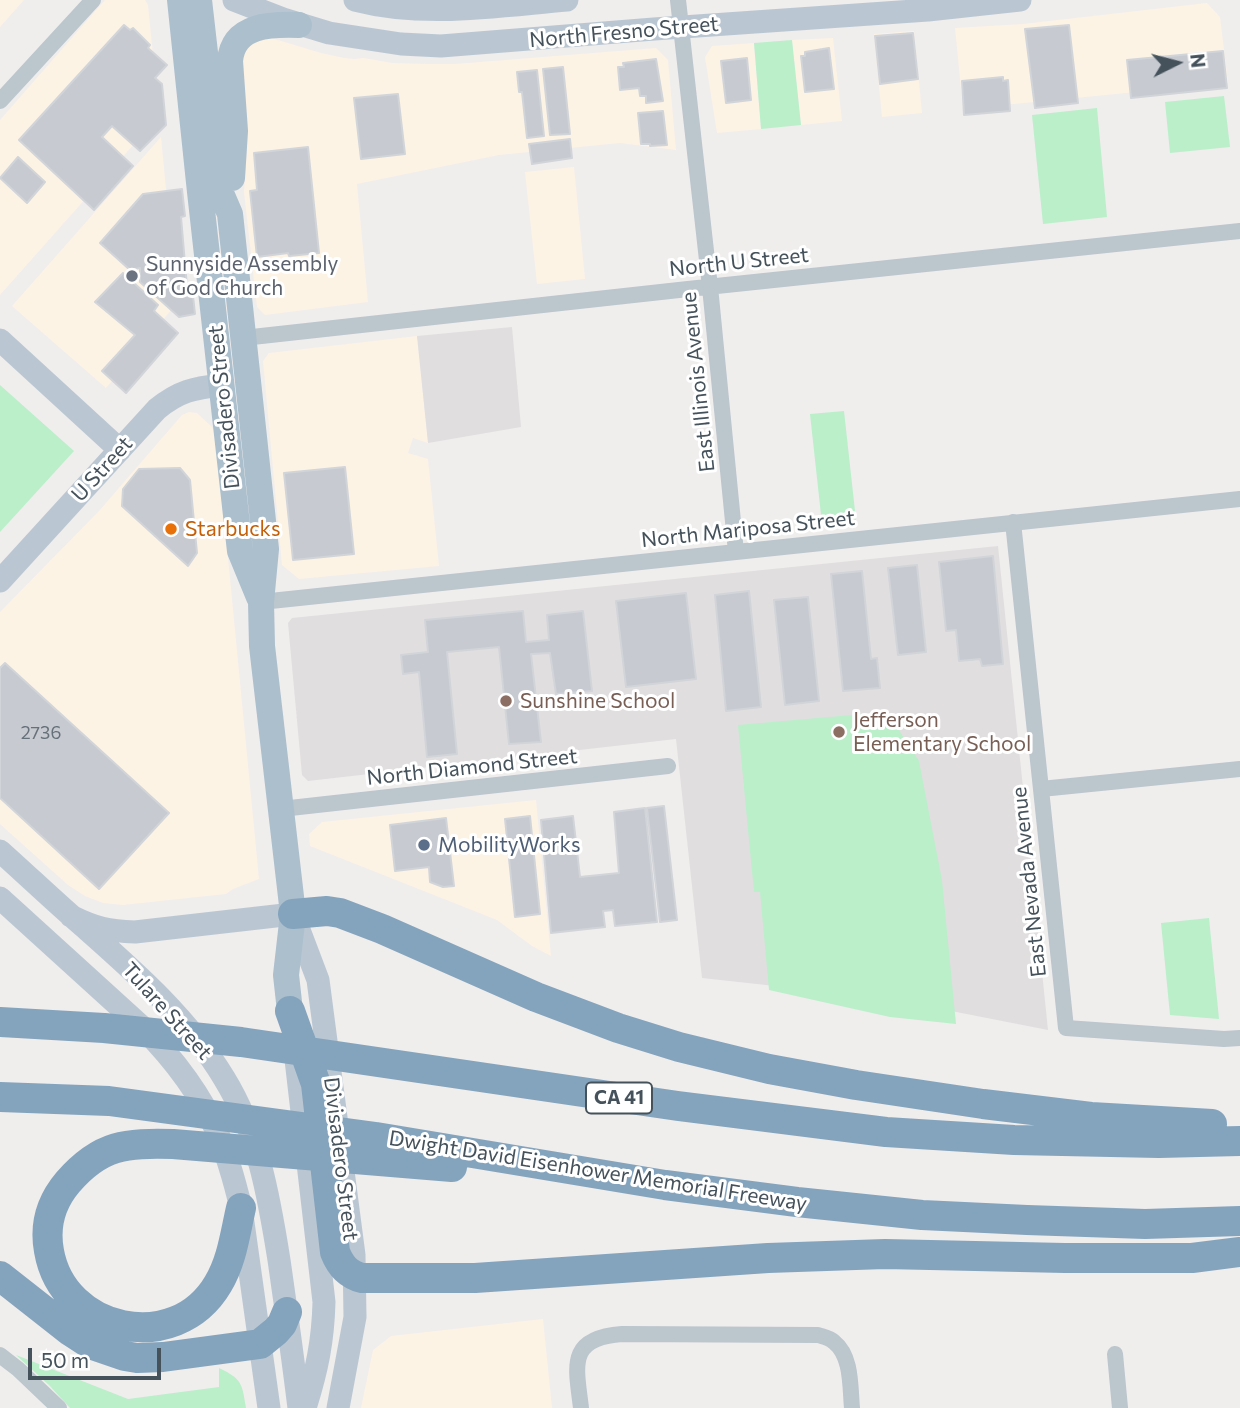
<!DOCTYPE html>
<html>
<head>
<meta charset="utf-8">
<style>
  body { margin:0 }
  #map { position:relative; width:1240px; height:1408px; overflow:hidden; background:#f0eded; font-family:Commissioner,sans-serif }
  canvas { display:block }
  .north { position:absolute; left:1142px; top:28px; width:70px; height:70px; -webkit-text-stroke:5px #fff; paint-order:stroke; rotate:84deg; font-size:19px; font-weight:700; line-height:28px; text-align:center; color:#45525b }
  .north::after { content:''; display:block; margin:auto; width:24px; height:32px; background:#45525b; clip-path:polygon(50% 0,100% 100%,50% 72%,0 100%) }
  .scale { position:absolute; left:28px; top:1348px; width:133px; height:32px; box-sizing:border-box; border:4px solid #45525b; border-top:0; padding-left:9px; font-size:21px; line-height:24px; white-space:nowrap; color:#45525b; -webkit-text-stroke:5px #fff; paint-order:stroke }
</style>
</head>
<body>
<div id="map">
<canvas width="1240" height="1408"></canvas>
<div class="north">N</div>
<div class="scale">50 m</div>
</div>
<script>
const c = document.querySelector('canvas').getContext('2d');
c.lineJoin = 'round';
function fillPath(path, color) { c.fillStyle = color; c.fill(path, 'evenodd'); }
function stroke(path, color, width, dash) { c.strokeStyle = color; c.lineWidth = width; c.lineCap = dash ? 'butt' : 'round'; c.setLineDash(dash || []); c.stroke(path); }
function write(font, color, halo, rows, align = 'center') {
  c.font = font + ' Commissioner,sans-serif'; c.lineWidth = 6; c.setLineDash([]); c.textBaseline = 'middle'; c.strokeStyle = halo; c.fillStyle = color; for (const [text, x, y, turn = 0] of rows) {
    c.save(); c.translate(x, y); c.rotate((+turn || 0) * Math.PI / 180); c.textAlign = isNaN(turn) ? turn : align; if (halo) c.strokeText(text, 0, 0); c.fillText(text, 0, 0); c.restore();
  }
}
const commercial = new Path2D(`
  M0 0H24L0 27Z
  M105 0H145L148 5 159 116 0 295V120Z
  M1207 3 1220 17 1228 83 963 109 955 28 1023 24Z
  M914 31 922 113 882 117 874 34Z
  M268 37 321 53 344 58 354 59 364 58 392 63 427 64H455L656 48 668 60 676 150 620 143 499 155 357 184 368 302 265 315 257 307 244 192 247 147 239 59 251 41Z
  M833 38 842 121 801 125 792 40Z
  M754 43 761 129 717 133 705 57 712 46Z
  M161 137 177 303 106 388 12 306Z
  M574 167 585 279 537 284 525 172Z
  M417 336 428 443 413 438 408 453 428 459 439 566 299 579 282 565 263 361 269 353Z
  M189 412 197 413 211 426 216 433 259 879 233 889 226 894 123 905 103 903 85 896 68 885 0 824V612L99 511 182 415Z
  M536 800 551 956 532 946 497 920 310 846 309 834 322 822Z
  M543 1319 552 1408H361L373 1350 391 1336Z`);
const education = new Path2D(`
  M512 327 521 427 428 443 417 336Z
  M998 546 1048 1030 885 998 702 978 676 739 308 781 302 775 288 623 292 618Z`);
const green = new Path2D(`
  M792 40 801 125 761 129 754 43Z
  M1224 96 1230 147 1170 153 1165 102Z
  M1097 108 1107 217 1043 224 1032 115Z
  M0 385 74 451 0 532Z
  M844 411 856 520 822 524 810 414Z
  M887 712 919 761 942 880 956 1024 890 1017 769 990 760 892H754L738 725Z
  M1209 918 1219 1019 1170 1015 1161 923Z
  M16 1355 128 1399 219 1387V1368C242 1379 242 1383 246 1408H70L49 1385Z`);
const building = new Path2D(`
  M124 25 130 30 133 28 150 45 148 48 167 65 155 78 162 84 166 125 140 151 112 126 102 137 133 166 94 210 19 140Z
  M1069 25 1078 103 1035 108 1025 29Z
  M913 33 918 79 880 84 875 36Z
  M829 48 834 89 805 92 801 56H805V52Z
  M1223 51 1227 88 1131 98 1127 60Z
  M747 58 751 100 726 103 721 61Z
  M656 59 663 101 646 103V96H640L639 88 620 90 618 67H624L623 63Z
  M563 67 570 134 550 135 543 69Z
  M537 70 544 136 527 138 522 92H519L517 72Z
  M1003 77V81L1008 80 1010 111 964 115 962 81Z
  M398 94 405 154 361 159 354 98Z
  M663 111 667 145 650 146V144H641L638 113Z
  M570 139 572 158 532 164 529 144Z
  M308 147 319 253 289 256 288 253 257 257 250 191 257 190 254 153Z
  M18 157 45 182 27 203 0 178Z
  M182 189 185 216 181 217 187 287H192L195 314 179 317 140 282V268L130 270 100 243 143 194Z
  M123 273 158 305 154 311 178 333 126 393 102 371 135 335 95 302Z
  M345 467 354 554 293 560 284 473Z
  M180 468 190 480 197 553 188 566 122 506 123 489 139 469Z
  M993 556 1003 664 982 666 980 659 959 661 956 630 946 631 939 562Z
  M917 565 926 652 898 655 888 568Z
  M862 571 871 659 877 658 880 688 843 691 831 574Z
  M749 591 761 707 726 711 715 595Z
  M686 593 696 679 626 687 616 601Z
  M808 597 819 701 785 705 774 600Z
  M523 611 526 642 549 640 547 615 583 611 592 691 556 694 550 653 531 654 541 742 509 744 499 647 447 652 457 754 427 757 419 672 403 674 401 655 428 652 425 620Z
  M5 663 169 813 99 889 0 798V668Z
  M664 806 677 920 660 922 647 808Z
  M645 808 657 922 615 926 613 910 603 911 605 927 551 933 541 820 573 816 580 877 619 873 614 812Z
  M530 816 540 914 515 917 505 819Z
  M446 818 454 886 443 887 430 882 429 867 395 871 390 825Z`);
const street = new Path2D(`
  M678 0 710 287 736 552
  M0 101 93 0
  M243 338 688 289 1240 231
  M1013 522 1066 1028 1224 1039 1240 1038
  M261 602 1240 499
  M1041 789 1240 769
  M281 809 668 766
  M1115 1354 1120 1408
  M0 1355 18 1369 59 1408
  M581 1408C576 1366 567 1338 622 1334L818 1335C824 1337 830 1338 834 1342 852 1356 850 1387 852 1408`);
const secondary = new Path2D(`
  M234 0 283 19 329 33 401 44 441 46 654 29 928 10 1020 0
  M355 0C424 18 497 6 567 0
  M0 340 120 450
  M0 581 157 409C179 391 194 388 221 385
  M0 851C28 876 55 902 83 926 135 972 188 1018 224 1078 258 1133 269 1197 279 1260 286 1309 293 1359 299 1408
  M0 898 142 1027C173 1058 200 1093 218 1134 228 1157 235 1183 241 1208L269 1408
  M71 916C95 928 108 931 135 932L293 914 318 980 354 1255 355 1317 338 1408
  M295 1051 324 1302C323 1341 317 1370 305 1408`);
const primary = new Path2D(`
  M180 0 200 192 240 551 259 597
  M199 0 221 193 230 214 266 549 261 602 262 646 293 914 286 975 290 1011
  M232 178 235 131 230 61C233 24 272 24 299 25`);
const highway = new Path2D(`
  M293 914 327 911 340 913 382 929 536 997 618 1028 679 1047 769 1069 856 1085 983 1104 1091 1117 1212 1124
  M290 1011 316 1084 335 1252C340 1265 347 1274 362 1278H475L768 1258 885 1254 1065 1258H1192L1240 1252
  M0 1022 104 1028 241 1042 678 1106 886 1132 1014 1140 1159 1143 1240 1141
  M0 1097 109 1101 376 1137 665 1185 797 1202 922 1215 1027 1220 1145 1224 1240 1221
  M241 1208C235 1234 232 1261 218 1284 175 1357 63 1332 49 1251 44 1224 51 1202 68 1182 101 1144 126 1143 173 1144L452 1167
  M0 1276 70 1331 90 1344 125 1356 137 1358 163 1357 260 1344 276 1331 282 1324 287 1312`);
const markers = [
  [132,276,7,"#6b7280"],
  [171,529,7,"#e8710a"],
  [506,701,7,"#8d6e63"],
  [839,732,7,"#8d6e63"],
  [424,845,7,"#5c6f8a"]
];
const numberNames = [
  ["2736",41,733]
];
const shields = [
  [619,1098,66]
];
const shieldNames = [
  ["CA 41",619,1098]
];
const streetNames = [
  ["North Fresno Street",624,32,-5],
  ["North U Street",739,262,-6],
  ["East Illinois Avenue",698,382,-96],
  ["Divisadero Street",224,407,-96],
  ["U Street",102,469,-48],
  ["North Mariposa Street",748,529,-6],
  ["North Diamond Street",472,767,-6],
  ["East Nevada Avenue",1029,882,-96],
  ["Tulare Street",167,1011,48],
  ["Divisadero Street",341,1159,83],
  ["Dwight David Eisenhower Memorial Freeway",598,1171,9]
];
const worshipNames = [
  ["Sunnyside Assembly",146,264],
  ["of God Church",146,288]
];
const foodNames = [
  ["Starbucks",185,529]
];
const educationNames = [
  ["Sunshine School",520,701],
  ["Jefferson",853,720],
  ["Elementary School",853,744]
];
const serviceNames = [
  ["MobilityWorks",438,845]
];
fillPath(commercial, '#fcf3e5');
fillPath(education, '#e1dedf');
fillPath(green, '#baefca');
fillPath(building, '#c7cad0');
stroke(building, '#d1d4d9', 2);
stroke(street, '#bbc6cd', 16);
stroke(secondary, '#bac7d2', 23);
stroke(primary, '#acbfcd', 26);
stroke(highway, '#84a4bd', 30);
for (const [x, y, r, color] of markers) { const dot = new Path2D(); dot.arc(x, y, r, 0, 2 * Math.PI); c.fillStyle = color; c.fill(dot); stroke(dot, '#fff', 2.5); }
write('18px', '#667078', null, numberNames);
for (const [x, y, w] of shields) { const box = new Path2D(); box.roundRect(x - w / 2, y - 15.5, w, 31, 5); c.fillStyle = '#fff'; c.fill(box); stroke(box, '#45525b', 2); }
write('bold 19px', '#45525b', null, shieldNames);
write('21px', '#45525b', '#fff', streetNames);
write('21px', '#5b616d', '#fff', worshipNames, 'left');
write('21px', '#c56008', '#fff', foodNames, 'left');
write('21px', '#785e54', '#fff', educationNames, 'left');
write('21px', '#4e5e75', '#fff', serviceNames, 'left');
</script>
</body>
</html>
